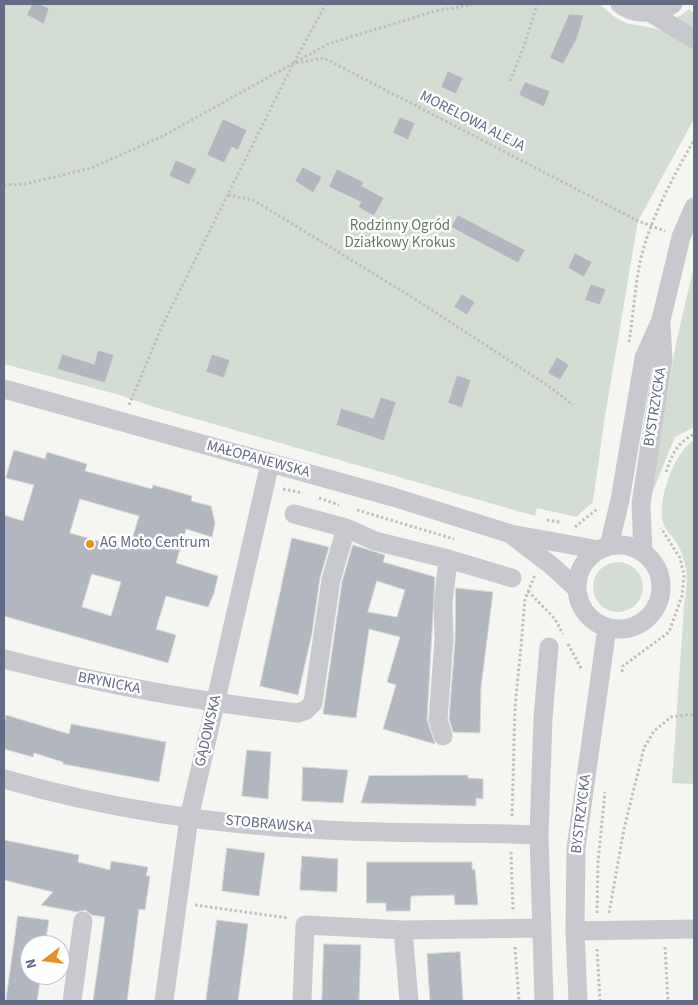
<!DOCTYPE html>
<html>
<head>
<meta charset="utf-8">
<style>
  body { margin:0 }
  #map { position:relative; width:698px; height:1005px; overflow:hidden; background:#f5f6f2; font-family:"Source Sans 3",sans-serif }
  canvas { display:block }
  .frame { position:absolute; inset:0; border:5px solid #646b84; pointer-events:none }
  .north { position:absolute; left:20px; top:935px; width:50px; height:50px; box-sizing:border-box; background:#fff; border:1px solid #c1c4ce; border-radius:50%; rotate:255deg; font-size:14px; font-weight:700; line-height:20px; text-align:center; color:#646b84 }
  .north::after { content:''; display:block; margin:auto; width:18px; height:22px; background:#e78f21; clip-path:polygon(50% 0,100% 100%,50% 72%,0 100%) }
</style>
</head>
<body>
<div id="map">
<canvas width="698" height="1005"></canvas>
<div class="frame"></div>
<div class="north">N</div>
</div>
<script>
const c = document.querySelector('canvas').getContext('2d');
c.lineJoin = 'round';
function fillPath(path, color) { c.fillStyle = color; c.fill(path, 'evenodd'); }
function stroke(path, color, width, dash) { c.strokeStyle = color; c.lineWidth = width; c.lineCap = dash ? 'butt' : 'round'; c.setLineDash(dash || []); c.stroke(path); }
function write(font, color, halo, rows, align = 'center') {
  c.font = font + ' "Source Sans 3",sans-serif'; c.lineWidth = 5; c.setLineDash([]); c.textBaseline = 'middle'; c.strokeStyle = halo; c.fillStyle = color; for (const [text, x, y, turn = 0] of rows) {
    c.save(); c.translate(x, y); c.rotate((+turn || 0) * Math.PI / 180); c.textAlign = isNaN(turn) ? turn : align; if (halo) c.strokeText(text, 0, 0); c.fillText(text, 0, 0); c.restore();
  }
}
const green = new Path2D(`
  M4 4H600C627 31 632 21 663 31 674 34 684 42 694 48V119L638 221 605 416 593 502 576 517 537 508 535 516 154 407 116 394 4 364Z
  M689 9 694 13V32L677 18Z
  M694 266V427L675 437 651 496 676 343Z
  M694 440V784L672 783 684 605C688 581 689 564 676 542 672 536 665 530 663 523 657 500 674 452 694 440Z
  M593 587a25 25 0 1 1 50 0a25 25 0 1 1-50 0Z`);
const building = new Path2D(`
  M32 4H39L49 8 44 24 27 15Z
  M569 14 584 15 577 39 563 64 550 58Z
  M448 71 463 78 456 94 441 87Z
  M525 82 550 91 544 107 519 95Z
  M400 117 415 123 408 140 393 133Z
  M223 119 247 130 238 150 232 147 224 163 207 155Z
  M176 160 197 169 189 185 169 176Z
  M303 167 322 177 313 193 295 181Z
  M337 169 364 182 362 186 384 198 374 216 358 207 361 202 329 187Z
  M458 215 525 250 518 263 451 227Z
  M575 253 592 262 584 277 568 268Z
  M591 284 606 289 600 305 585 300Z
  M462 294 475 302 467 315 454 307Z
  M98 350 114 355 105 383 57 369 62 354 94 364Z
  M212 354 230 360 224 378 206 372Z
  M557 357 569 365 560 380 548 373Z
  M457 375 471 380 462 408 448 403Z
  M381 397 396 402 384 441 336 425 341 408 373 418Z
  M14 450 45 459 47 452 87 464 85 471 152 489 153 485 192 496 191 501 211 506 215 523 212 537 186 529 176 563 218 576 214 593 208 607 166 596 156 629 176 635 168 663 4 616V515L23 521 34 485 6 478ZM80 499 139 516 129 550 70 533ZM92 574 121 582 111 616 82 607Z
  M292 538 329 547 320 578 312 633 298 695 260 686Z
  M353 545 385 555 383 562 435 577 427 720 435 744 383 729 396 685 387 682 400 637 369 629 356 718 323 714 342 582ZM377 581 405 590 397 617 368 612Z
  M456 588 493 592 481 687 480 733 453 732 449 719 455 641Z
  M6 715 69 734 71 724 166 742 159 782 63 764V762L34 753 33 757 4 749V725Z
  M247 750 271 752 268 799 242 796Z
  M303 767 348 770 343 803 302 801Z
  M438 775H468V778L483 779V799L476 798V806L361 803 369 776Z
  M4 840 79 855 78 862 110 870 111 861 148 867 146 876H150L145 910 139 909 127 1001H93L105 917 92 915 85 910 77 912 41 905 53 892 4 880Z
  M227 848 265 853 259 896 222 891Z
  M302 856 338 859 337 892 300 890Z
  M367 862H472V869L475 870 478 905H455L454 895 411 896 410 911H386V903H367Z
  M18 916 49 920 45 945H30V975H41L37 1001H6Z
  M217 920 248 924 238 1001H206Z
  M324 944 361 945 359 1001H322Z
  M460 952 463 1001H430L427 954Z`);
const path = new Path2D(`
  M296 63 324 58 638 221 665 231
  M510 81 524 46 537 4
  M4 185 25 184 91 168 163 136 328 44 435 11 476 4H523
  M228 195 253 200 407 294 550 387 573 405
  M629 342C633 316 635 288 640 262 650 219 672 179 694 140
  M129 405 163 324 293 64 326 4
  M666 472C672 454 677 443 694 434
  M283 489 303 493
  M319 498 339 505
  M357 510 454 539
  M547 520 560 522
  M575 527 597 509
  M528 591 555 619 563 634
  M568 644 582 670
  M622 672 623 666 669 632 682 596 684 575 680 558 661 528
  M512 816 515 707 521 646 525 599 535 575
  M511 852 513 911
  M195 905 288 918
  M597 913 598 862 605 792
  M609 913 624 829 644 748 654 731 671 717 694 714
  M515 947 519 1001
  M665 947 668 1001
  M597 949 600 1001`);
const minor = new Path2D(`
  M620 4C636 17 656 13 673 4
  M651 13 694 39
  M4 389 393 497 511 534 599 550
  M294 514 346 528 375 541 448 559 443 604 444 640 438 720 443 736
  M514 537 552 566 577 589
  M577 587a42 42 0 1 1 84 0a42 42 0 1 1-84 0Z
  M609 546 620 500 644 358 661 320 681 237 694 207
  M643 553 641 504 663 360 661 324
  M448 559 512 578
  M4 659C101 684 199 702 298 713L306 710 313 703 331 580 346 528
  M4 779C108 809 217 825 326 830 397 834 468 832 539 835
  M403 930 409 1001
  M575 931 694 929
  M72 1001 83 921
  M164 1001 189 818 270 463
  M302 1001 305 925 403 930 541 928
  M544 1001 539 835 543 718 549 647
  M578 1001 575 931 576 848 607 628`);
const markers = [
  [90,544,5,"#e78f21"]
];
const streetNames = [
  ["MORELOWA ALEJA",472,122,27],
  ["BYSTRZYCKA",656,407,-81],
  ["MAŁOPANEWSKA",258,460,15],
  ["BRYNICKA",109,684,11],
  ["GĄDOWSKA",209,731,-77],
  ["BYSTRZYCKA",582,814,-83],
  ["STOBRAWSKA",269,825,5]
];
const parkNames = [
  ["Rodzinny Ogród",400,227],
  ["Działkowy Krokus",400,244]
];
const poiNames = [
  ["AG Moto Centrum",100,544]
];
fillPath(green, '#d4ddd3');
fillPath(building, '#b2b6be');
stroke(building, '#d6d7d5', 1);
stroke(path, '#bfbfc2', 3, [2.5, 2.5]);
stroke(minor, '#c8c9ce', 19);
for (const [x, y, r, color] of markers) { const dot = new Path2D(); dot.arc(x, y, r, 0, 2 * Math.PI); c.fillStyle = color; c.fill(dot); stroke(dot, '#fff', 2); }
write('15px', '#646b84', '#fff', streetNames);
write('15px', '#637b66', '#fff', parkNames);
write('15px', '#646b84', '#fff', poiNames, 'left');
</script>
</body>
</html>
